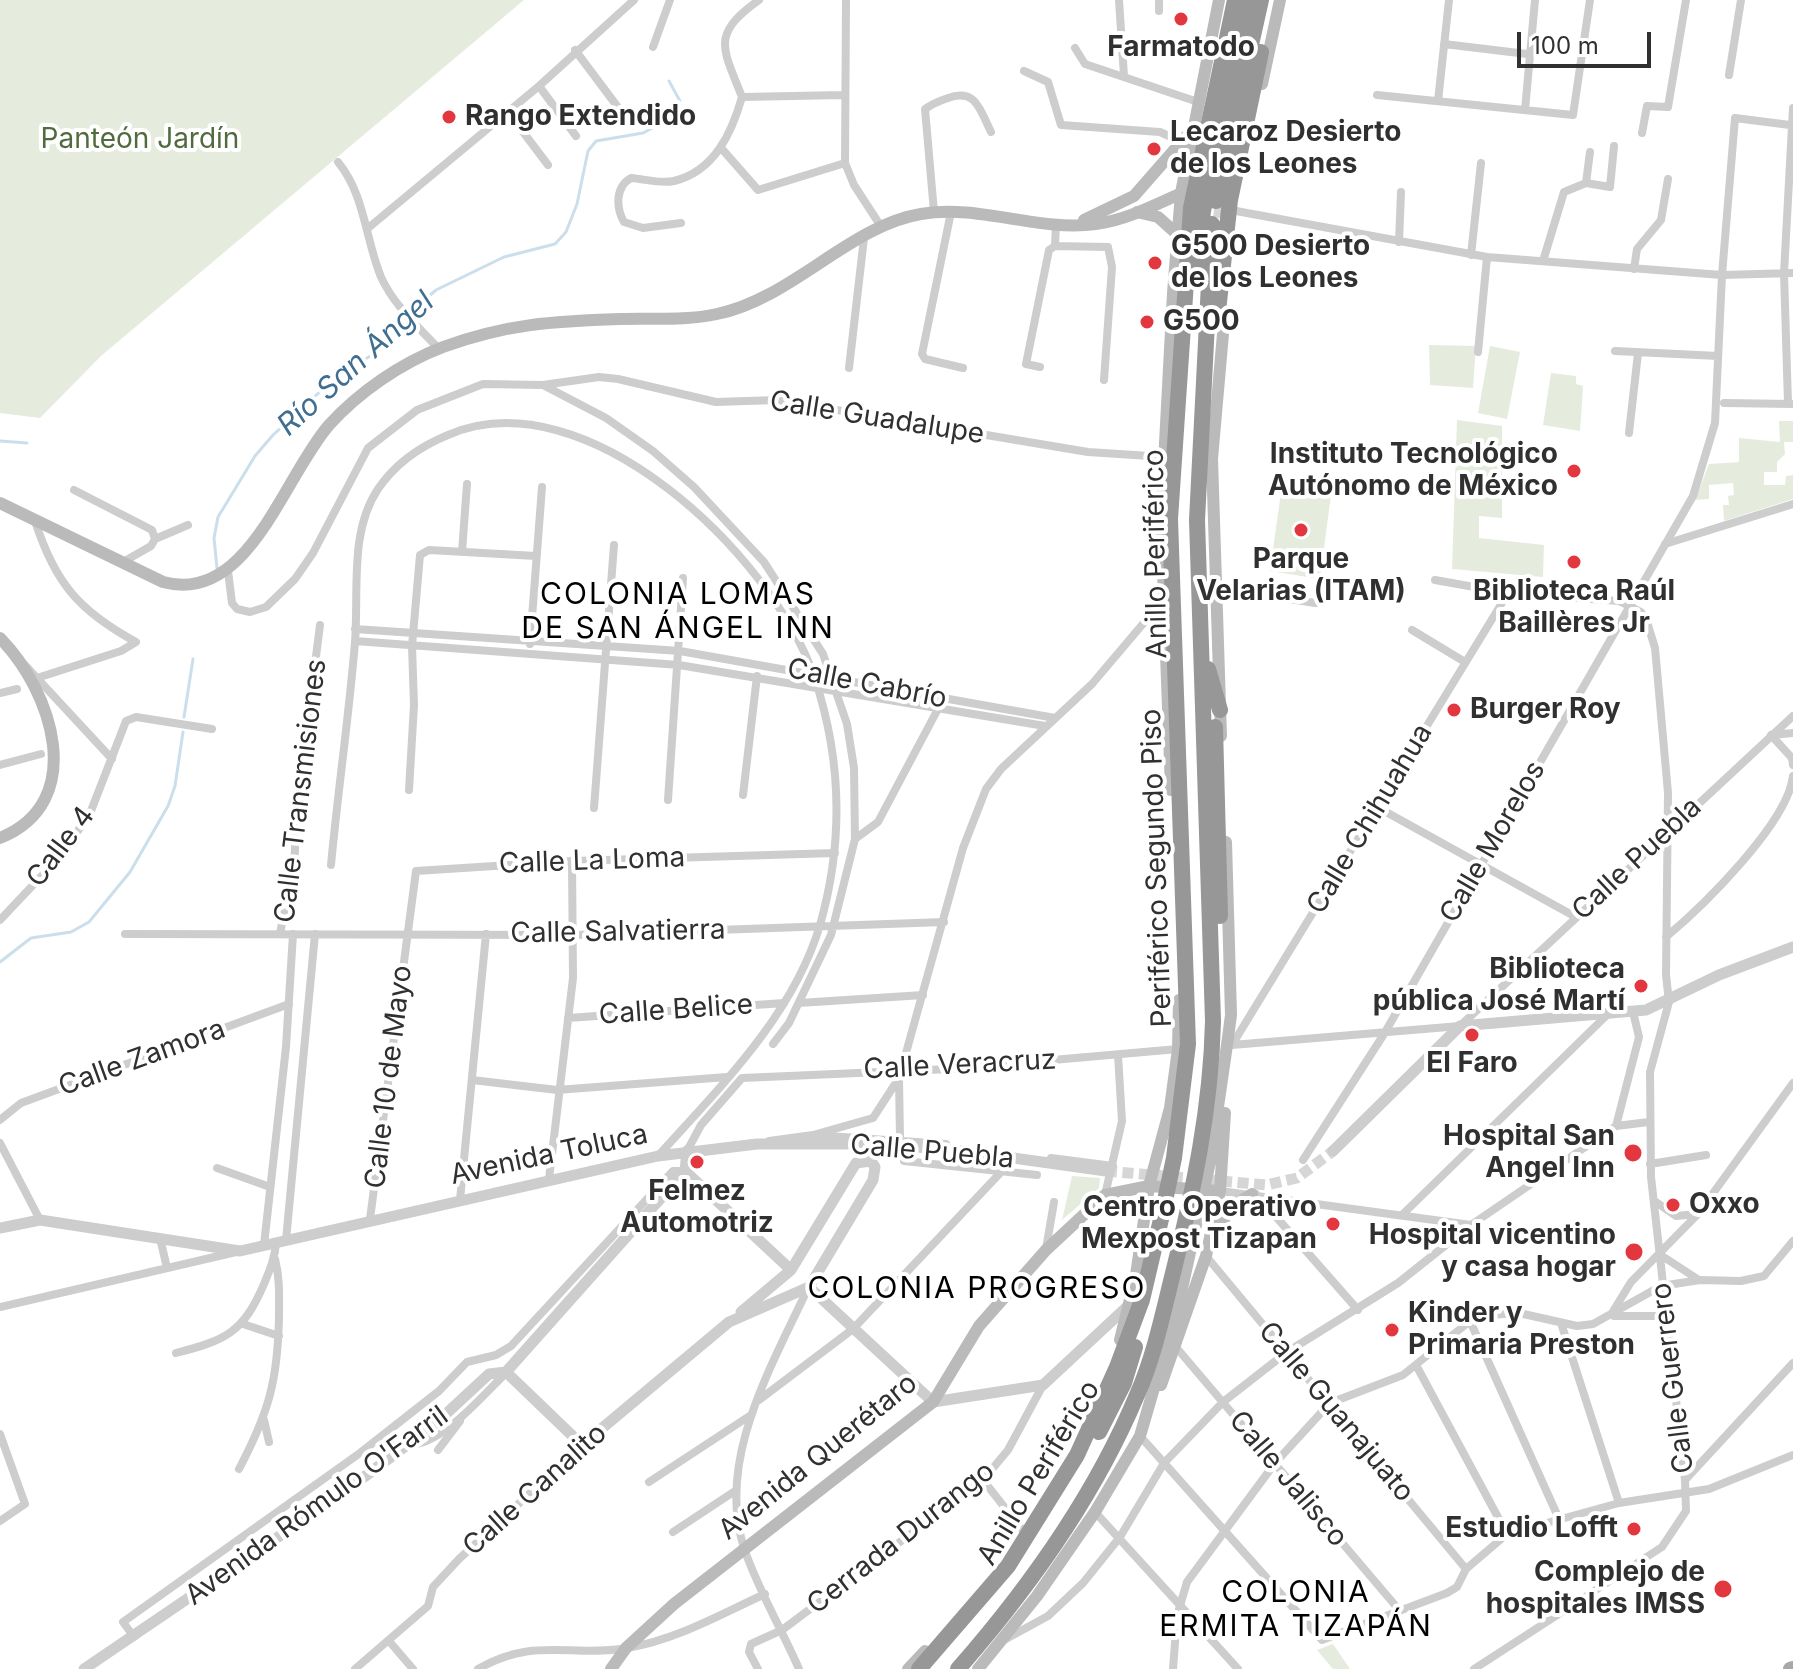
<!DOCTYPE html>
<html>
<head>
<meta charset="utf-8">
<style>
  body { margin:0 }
  #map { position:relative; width:1793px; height:1669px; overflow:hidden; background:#fff; font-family:Inter,sans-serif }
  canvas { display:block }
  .scale { position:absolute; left:1517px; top:32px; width:134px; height:36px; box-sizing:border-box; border:4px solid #303030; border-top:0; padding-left:10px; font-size:24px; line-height:28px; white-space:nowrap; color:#303030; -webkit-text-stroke:6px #fff; paint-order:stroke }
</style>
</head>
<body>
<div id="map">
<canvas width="1793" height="1669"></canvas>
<div class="scale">100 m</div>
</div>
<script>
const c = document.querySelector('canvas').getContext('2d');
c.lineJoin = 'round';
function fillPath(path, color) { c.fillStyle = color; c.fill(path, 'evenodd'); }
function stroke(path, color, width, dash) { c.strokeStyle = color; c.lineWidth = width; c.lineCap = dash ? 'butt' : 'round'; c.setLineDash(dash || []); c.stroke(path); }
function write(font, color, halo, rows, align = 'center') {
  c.font = font + ' Inter,sans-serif'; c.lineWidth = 8; c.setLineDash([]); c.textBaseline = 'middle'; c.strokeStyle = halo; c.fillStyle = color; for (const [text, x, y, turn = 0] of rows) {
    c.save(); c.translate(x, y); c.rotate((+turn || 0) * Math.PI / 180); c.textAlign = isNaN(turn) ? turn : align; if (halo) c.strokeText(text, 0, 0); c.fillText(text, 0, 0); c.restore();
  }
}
const green = new Path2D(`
  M0 0H524L101 356 40 418 0 413Z
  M1429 345 1476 346 1473 388 1430 385Z
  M1490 346 1520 352 1507 419 1478 413Z
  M1551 373 1576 376V384L1583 386 1580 431 1543 425Z
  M1457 420 1502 426V518L1479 516V538L1544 545 1543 577 1452 569Z
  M1779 421H1793V442H1784L1785 454 1777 462V472H1764V485H1785L1786 476 1793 475V499L1724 521 1723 505H1729L1728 496 1734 495 1733 483 1709 485V499L1695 500 1709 464 1739 462V438L1780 442Z
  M1332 487 1320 579 1270 571 1281 492Z
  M1072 1176 1100 1178 1099 1188 1062 1220Z
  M1333 1644 1350 1669H1333L1317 1650Z`);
const stream = new Path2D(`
  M0 441 27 443
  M217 568 214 538 218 517 255 456 273 435 337 376 372 355 399 322 436 290 504 257 555 244 566 232 577 204 588 151 596 141 643 133 675 116 680 101 669 81
  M184 717 193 659
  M0 962 31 938 71 932 89 922 130 872 168 806 175 786 183 732`);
const tertiaryTunnel = new Path2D(`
  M1106 1171 1267 1185 1297 1178 1333 1151`);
const motorwayTunnel = new Path2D(`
  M1218 242 1225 186`);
const minor = new Path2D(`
  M846 0 845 163 854 185 882 228
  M1119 0 1124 76
  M1159 0V11
  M1444 44 1527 54
  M653 47 670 0
  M1075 48 1085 64 1198 102
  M575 50 623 114
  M1024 71 1048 82 1061 125 1160 132 1182 142
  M1729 75 1741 0
  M539 86 576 136
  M1377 95 1573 115 1590 0
  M742 97 844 95
  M1438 101 1449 0
  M1525 110 1535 0
  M508 112 548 165
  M1642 133 1647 106 1668 107 1686 0
  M722 149 758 190 845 163
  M338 162C365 195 365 238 381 277 393 304 418 327 439 349
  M1586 183 1590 152
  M1236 211 1487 257 1722 275 1793 273
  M934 212 925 109C932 104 939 101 948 98 976 88 980 110 991 132
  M951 212 922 354 925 359 963 368
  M681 223 643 228 624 222C616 208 615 187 631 178 645 179 660 184 674 181 715 171 732 132 742 97 723 48 710 35 759 0
  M367 229 539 86 634 0
  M1399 242 1401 192
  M1055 246 1108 247 1112 267 1104 380
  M1471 255 1481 163
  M1543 261 1564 192 1586 183 1610 187 1614 146
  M1634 269 1637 249 1661 220 1668 179
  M1615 351 1718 356
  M1478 352 1487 257
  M1040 367 1026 364 1049 250 1055 246 1056 223
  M849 368 864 238
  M543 385 599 377 618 379 716 402 777 400 1088 452 1165 457
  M1724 403 1793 404
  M1788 403 1784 273 1793 108
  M1629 433 1638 353
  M74 490 152 530 155 539 151 546 123 562
  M35 521C55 583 79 611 136 642L121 651 37 678
  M155 539 188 525
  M1665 544 1793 504
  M462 552 467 484
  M228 571 232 603 237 609 250 612 266 607 295 579 313 553 368 448 417 410 483 384 543 385 606 418 653 451 694 487 764 562 823 654 847 724 854 768 855 839 831 935 789 1023 773 1044
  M1435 580 1508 593 1619 601 1641 612 1647 622 1655 648 1668 793 1666 975 1669 1002 1650 1072 1651 1177 1685 1480 1686 1511 1662 1547 1474 1669
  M1215 587 1315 603
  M355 629 680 651 1055 718
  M1412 630 1465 662
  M355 641 679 665 1045 726
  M530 644 542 487
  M23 663 112 759
  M0 693 17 689
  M1771 735 1792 758 1793 765
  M1772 735 1793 733
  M0 765 41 754
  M409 790 414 705 412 646 420 555 429 550 536 556
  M743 795 757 676
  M668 800 683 578
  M1377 807 1574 916
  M594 808 614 545
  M855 839 878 822 939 707
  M331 865C338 790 349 716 355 642 359 592 349 532 378 489 395 464 421 446 448 435 585 375 772 555 814 676 842 759 844 841 820 925 793 1016 720 1087 658 1156
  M0 920 52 865 89 816 126 721 136 717 212 729
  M125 934 575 935 944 922
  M280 934 295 852V825L305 776 307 727 320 625
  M1666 937C1702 907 1788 823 1793 776
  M799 1003 923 995
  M568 1018 784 1003
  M1232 1045 1460 1026 1793 716
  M1232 1045 1508 593
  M899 1079 900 1138
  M472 1080 557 1090 727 1077
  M0 1120 21 1103 289 1004
  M1616 1126 1649 1122
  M813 1135 873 1118 899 1078 963 848 986 789 1001 769 1092 684 1164 599
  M769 1141 813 1135 946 1144
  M0 1143 40 1220
  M687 1151 701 1125 742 1078 950 1069 1178 1049
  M1051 1158 1113 1166
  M1303 1160 1384 1034 1693 496 1715 423 1722 275 1735 118 1790 125
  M904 1161 1037 1175
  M1650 1164 1706 1155
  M217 1168 270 1187
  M549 1179 573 978 572 861
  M1220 1191 1471 1225
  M1256 1194 1358 1310
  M1105 1195 1122 1121 1118 1055
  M460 1200 486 934
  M1656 1202 1676 1216 1697 1214
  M1403 1214 1608 1014
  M370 1219 416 871 572 861 835 853
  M160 1238 167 1268
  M286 1240 315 934
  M264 1245 286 1047 293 934
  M1046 1249 1054 1202
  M1659 1254 1699 1280
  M1206 1256 1466 1569
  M0 1307 236 1252
  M1612 1313 1631 1282 1698 1214 1793 1083
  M1614 1316H1665
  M1470 1321 1559 1519
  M1561 1323 1619 1503
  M243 1324 279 1336
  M1175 1346 1400 1611
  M176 1353C226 1340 243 1333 264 1284 270 1269 275 1258 276 1243
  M1416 1365 1507 1534
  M759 1400 853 1329 1003 1170
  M264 1420 269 1442
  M0 1434 25 1504 0 1521
  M1140 1436 1322 1640 1447 1593 1457 1587 1466 1569 1507 1534 1619 1503 1709 1489 1793 1455
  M408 1445C441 1446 483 1395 506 1373
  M438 1450 460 1421
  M239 1469C269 1412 278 1380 279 1315 279 1296 280 1278 275 1259
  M983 1480 1024 1532
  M1685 1480 1793 1363
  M649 1482 751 1415
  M1095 1512 1238 1669
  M673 1532 735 1491
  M134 1637 123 1622 360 1453 439 1391 467 1362 496 1355 511 1346 673 1171H685
  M1004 1640 1048 1616 1083 1583 1120 1537 1164 1463 1223 1402 1287 1352 1398 1283 1471 1225 1616 1126 1639 1037 1633 1012
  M389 1641 413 1669
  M355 1669 428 1606 433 1587 459 1559 582 1445
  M478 1669C535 1636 570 1658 627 1648 676 1640 721 1614 765 1594
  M758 1669 749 1652 751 1644 782 1630 983 1480 1008 1450 1043 1385
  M799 1669C782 1630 759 1591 745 1551 714 1462 772 1366 808 1288
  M1173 1669 1177 1616 1187 1582 1275 1463 1330 1403 1403 1375 1470 1321 1489 1315 1519 1313 1577 1326 1593 1324 1661 1286 1700 1280 1741 1281 1764 1276 1793 1241`);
const tertiary = new Path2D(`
  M1333 1151 1460 1026 1646 1010 1719 975 1793 947
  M685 1171 791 1270
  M0 1228 40 1220 240 1251 658 1156 757 1144H876L956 1150 1106 1171
  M809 1287 933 1402 1043 1385 1130 1304
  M741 1312 791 1270 856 1163 871 1161 875 1167 873 1180 809 1287
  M506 1372 582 1445 729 1322 809 1287
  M506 1372 685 1171 687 1151
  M84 1669 340 1495 435 1424 489 1374 506 1372`);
const secondary = new Path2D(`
  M1262 84 1280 0
  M1137 212 1158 217 1177 234
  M1084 220 1134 196 1190 132
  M0 503 163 582C248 605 283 478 329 425 359 392 401 363 443 347 506 324 554 321 620 319 652 318 686 321 717 314 791 299 851 225 921 214 979 204 1038 232 1096 224 1127 220 1157 204 1186 191
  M0 638C52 691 89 802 0 838
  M1221 736 1212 459 1225 311
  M1171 790 1161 518 1173 293 1181 193 1219 0
  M1216 1235 1230 1208 1252 1194
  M1120 1340 1136 1275 1149 1186 1170 1108 1178 1049 1179 1000
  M1161 1385 1206 1256 1220 1191 1225 1113
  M611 1669 626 1648 674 1604 933 1402 979 1326 1046 1250 1105 1195 1149 1186 1220 1191
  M908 1669 925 1651
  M978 1669 1037 1596 1095 1512 1140 1436 1179 1302 1210 1162 1227 1045 1231 1015 1226 842`);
const primary = new Path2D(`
  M1790 1669 1793 1668`);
const motorway = new Path2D(`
  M1216 201 1261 0
  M1198 261 1203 211 1247 0
  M1217 321 1230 200 1261 52
  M1208 669 1220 710
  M1215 727 1220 916
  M1099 1432 1124 1383 1135 1347
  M919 1669 1008 1566 1077 1455 1117 1367 1142 1300 1162 1215 1174 1158 1188 1044 1170 519 1191 208 1235 0
  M958 1669C1029 1588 1095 1495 1137 1395 1154 1357 1163 1313 1173 1273 1194 1188 1211 1108 1213 1021L1197 520 1212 224`);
const markers = [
  [1181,19,8,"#e2373e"],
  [449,117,8,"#e2373e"],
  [1154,149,8,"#e2373e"],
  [1155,263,8,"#e2373e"],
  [1147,322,8,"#e2373e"],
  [1574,471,8,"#e2373e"],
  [1301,530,8,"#e2373e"],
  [1574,562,8,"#e2373e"],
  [1454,710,8,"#e2373e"],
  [1641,986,8,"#e2373e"],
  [1472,1035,8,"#e2373e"],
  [1633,1153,10,"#e2373e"],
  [697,1162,8,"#e2373e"],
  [1673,1205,8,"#e2373e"],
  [1333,1224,8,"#e2373e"],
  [1634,1252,10,"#e2373e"],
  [1392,1330,8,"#e2373e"],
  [1634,1529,8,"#e2373e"],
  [1723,1589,10,"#e2373e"]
];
const poiNames = [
  ["Farmatodo",1181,48,"center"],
  ["Rango Extendido",465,117],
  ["Lecaroz Desierto",1170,133],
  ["de los Leones",1170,165],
  ["G500 Desierto",1171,247],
  ["de los Leones",1171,279],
  ["G500",1163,322],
  ["Instituto Tecnológico",1558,455,"right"],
  ["Autónomo de México",1558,487,"right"],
  ["Parque",1301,560,"center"],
  ["Velarias (ITAM)",1301,592,"center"],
  ["Biblioteca Raúl",1574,592,"center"],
  ["Baillères Jr",1574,624,"center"],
  ["Burger Roy",1470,710],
  ["Biblioteca",1625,970,"right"],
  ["pública José Martí",1625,1002,"right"],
  ["El Faro",1472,1064,"center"],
  ["Hospital San",1615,1137,"right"],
  ["Angel Inn",1615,1169,"right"],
  ["Felmez",697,1192,"center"],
  ["Automotriz",697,1224,"center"],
  ["Oxxo",1689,1205],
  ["Centro Operativo",1317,1208,"right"],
  ["Mexpost Tizapan",1317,1240,"right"],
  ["Hospital vicentino",1616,1236,"right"],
  ["y casa hogar",1616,1268,"right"],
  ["Kinder y",1408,1314],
  ["Primaria Preston",1408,1346],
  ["Estudio Lofft",1618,1529,"right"],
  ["Complejo de",1705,1573,"right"],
  ["hospitales IMSS",1705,1605,"right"]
];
const parkNames = [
  ["Panteón Jardín",140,140]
];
const streetNames = [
  ["Calle Guadalupe",877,418,9],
  ["Anillo Periférico",1156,554,-91],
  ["Calle Cabrío",867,684,11],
  ["Calle Transmisiones",301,791,-83],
  ["Calle Chihuahua",1370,819,-59],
  ["Calle Morelos",1493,842,-60],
  ["Calle 4",61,847,-53],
  ["Calle Puebla",1637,859,-43],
  ["Calle La Loma",592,861,-2],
  ["Periférico Segundo Piso",1157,868,-92],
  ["Calle Salvatierra",618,932,-1],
  ["Calle Belice",676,1010,-4],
  ["Calle Zamora",142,1058,-20],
  ["Calle Veracruz",960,1065,-3],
  ["Calle 10 de Mayo",389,1077,-83],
  ["Calle Puebla",932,1152,5],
  ["Avenida Toluca",549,1155,-12],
  ["Calle Guerrero",1673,1378,-97],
  ["Calle Guanajuato",1336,1412,50],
  ["Avenida Querétaro",818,1457,-39],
  ["Anillo Periférico",1039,1473,-59],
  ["Calle Jalisco",1288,1479,50],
  ["Calle Canalito",535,1490,-42],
  ["Avenida Rómulo O'Farril",317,1506,-36],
  ["Cerrada Durango",901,1538,-38]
];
const waterNames = [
  ["Río San Ángel",356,364,-42]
];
const neighbourhoodNames = [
  ["COLONIA LOMAS",678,595],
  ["DE SAN ÁNGEL INN",678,629],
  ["COLONIA PROGRESO",977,1289],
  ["COLONIA",1296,1593],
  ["ERMITA TIZAPÁN",1296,1627]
];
fillPath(green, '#e5ecde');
stroke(stream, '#cbdeec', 3);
stroke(tertiaryTunnel, '#d6d6d6', 11, [11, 5.5]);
stroke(motorwayTunnel, '#d6d6d6', 16, [16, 8]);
stroke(minor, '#cdcdcd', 8);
stroke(tertiary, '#cdcdcd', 11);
stroke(secondary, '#bababa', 12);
stroke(primary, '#a8a8a8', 14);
stroke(motorway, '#979797', 16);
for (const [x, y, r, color] of markers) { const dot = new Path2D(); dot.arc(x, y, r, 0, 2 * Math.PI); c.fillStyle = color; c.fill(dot); stroke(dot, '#fff', 3); }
write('bold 28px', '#303030', '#fff', poiNames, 'left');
write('28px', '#516b3e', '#fff', parkNames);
write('28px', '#303030', '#fff', streetNames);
write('italic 30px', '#3f6e91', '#fff', waterNames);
c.letterSpacing = '2px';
write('30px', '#000', '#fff', neighbourhoodNames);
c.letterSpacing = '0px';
</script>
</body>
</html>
